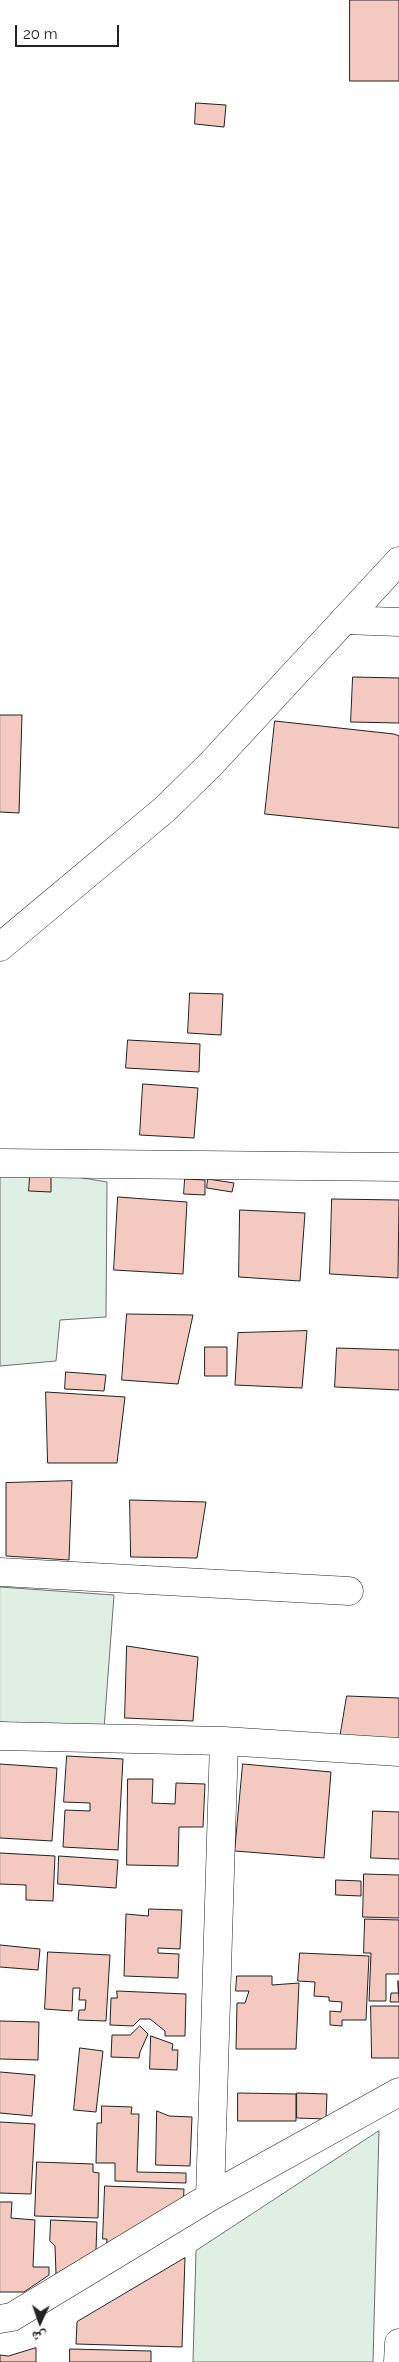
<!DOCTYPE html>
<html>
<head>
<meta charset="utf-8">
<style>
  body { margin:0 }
  #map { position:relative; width:399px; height:2362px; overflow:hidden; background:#fff; font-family:Raleway,"Noto Naskh Arabic",sans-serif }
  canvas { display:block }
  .north { position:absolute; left:15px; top:2297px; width:50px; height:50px; -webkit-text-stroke:4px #fff; paint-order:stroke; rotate:183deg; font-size:14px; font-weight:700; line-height:20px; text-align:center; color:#222 }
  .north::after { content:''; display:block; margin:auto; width:18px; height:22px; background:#222; clip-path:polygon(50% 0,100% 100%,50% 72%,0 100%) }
  .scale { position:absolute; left:15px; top:25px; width:104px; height:22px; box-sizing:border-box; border:2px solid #222; border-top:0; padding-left:6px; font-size:15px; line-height:18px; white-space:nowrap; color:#222; -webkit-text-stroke:4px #fff; paint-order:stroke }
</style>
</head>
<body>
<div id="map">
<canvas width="399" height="2362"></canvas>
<div class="north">ش</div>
<div class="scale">20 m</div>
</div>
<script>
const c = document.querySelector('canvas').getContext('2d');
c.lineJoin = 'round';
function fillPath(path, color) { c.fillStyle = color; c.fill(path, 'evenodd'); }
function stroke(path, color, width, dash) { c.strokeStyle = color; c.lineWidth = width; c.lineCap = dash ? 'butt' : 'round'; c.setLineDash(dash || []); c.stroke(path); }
const green = new Path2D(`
  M41 1171 107 1182 106 1317 60 1320 56 1361 0 1366V1172Z
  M0 1587 114 1595 104 1729 0 1722Z
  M379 2131 373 2362H193L196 2251Z`);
const building = new Path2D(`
  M350 0H399V81H350Z
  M196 103 226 105 224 127 195 124Z
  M353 677 399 678V723L351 722Z
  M0 715H22L19 813 0 812Z
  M275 721 394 734 399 736V828L265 814Z
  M190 993 223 994 221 1035 188 1033Z
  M128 1040 200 1044 199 1072 126 1068Z
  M143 1084 198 1088 194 1138 140 1135Z
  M30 1176 51 1177V1192L29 1191Z
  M185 1179 205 1180V1195L184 1194Z
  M208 1179 234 1183 232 1192 207 1188Z
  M118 1197 187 1202 183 1274 114 1270Z
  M332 1199 399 1200 398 1278 330 1274Z
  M240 1210 305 1213 300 1281 239 1277Z
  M127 1314 193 1315 178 1384 122 1380Z
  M307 1331 302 1388 235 1385 238 1333Z
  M205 1347H227V1376H205Z
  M337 1348 399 1350V1390L335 1387Z
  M66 1372 106 1375 104 1391 65 1389Z
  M46 1392 125 1397 117 1463H48Z
  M72 1481 69 1560 6 1556V1483Z
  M130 1500 206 1502 197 1558 131 1557Z
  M127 1646 198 1657 193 1721 125 1718Z
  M347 1696 399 1698V1743L340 1738Z
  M67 1756 123 1759 118 1850 63 1847 65 1810 90 1811V1803L64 1802Z
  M0 1764 57 1768 52 1841 0 1838Z
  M243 1764 331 1772 324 1858 235 1851Z
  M128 1779H153L152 1803 175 1804 176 1783 205 1784 203 1827H179L178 1866 127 1865Z
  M373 1811 399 1812V1859L371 1858Z
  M0 1853 55 1856 53 1901 26 1900V1885L0 1884Z
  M59 1856 118 1860 116 1888 58 1884Z
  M364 1874 399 1875V1918L363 1917Z
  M336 1880 361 1881V1896L336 1895Z
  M149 1909 182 1910 180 1949 158 1948V1953L179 1954 178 1978 124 1976 126 1914 148 1916Z
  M365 1919 399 1920V1974H386V2001H369L371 1953H364Z
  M0 1945 40 1949 38 1970 0 1967Z
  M48 1952 110 1955 106 2021 78 2020 79 2010H85L86 2000H79L80 1988H73L72 2011 45 2009Z
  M300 1953 369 1956 366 2020H342V2026L330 2025V2011L341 2012 342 2002 329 2001V1997L314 1996 315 1982 298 1981Z
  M237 1976H272V1985L299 1983 296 2049H236L237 2003H245L249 1991H236Z
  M398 1981 399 2002H390L391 1993H398Z
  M117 1991 186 1994 185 2036H165V2031L150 2019H140L133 2026 110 2025 111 1998H117Z
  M371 2006H399V2058H372Z
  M0 2021 39 2022 38 2060 0 2059Z
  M140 2026 148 2034 140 2052 139 2058 111 2057 112 2035H130Z
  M151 2036 173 2044 172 2050H178L177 2070 150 2069Z
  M80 2048 103 2051 96 2112 74 2110Z
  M0 2072 35 2075 32 2116 0 2113Z
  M238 2093 296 2094V2121H238Z
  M297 2093 327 2094 326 2119 297 2118Z
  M102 2106 132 2107 131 2114H139L137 2172 186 2173V2183L115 2181V2163H96L97 2123H101Z
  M157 2111 169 2116 192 2117 190 2166 156 2165Z
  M0 2122 35 2124 31 2194 0 2193Z
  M37 2162 93 2164V2172L99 2173 98 2218 35 2216Z
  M105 2186 184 2189 183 2209 106 2253 107 2239H103Z
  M0 2202H12L11 2218 35 2220 33 2267H49V2275L24 2292H0Z
  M51 2220 97 2222 96 2250 56 2274 55 2246 50 2241Z
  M185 2258 182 2347 76 2344 77 2322Z
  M36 2348V2362H0V2355L8 2356Z
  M70 2349 151 2351V2362H70Z`);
const minor = new Path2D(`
  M344 620 399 622
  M0 947 165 809 211 764 399 561
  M0 1163 399 1167
  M0 1572 349 1591
  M0 1736 224 1741 399 1752
  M210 2197 224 1741
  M0 2319 12 2317 210 2197 399 2092
  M398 2362 399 2343`);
fillPath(green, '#e0efe3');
stroke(green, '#6f6f6f', 1);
fillPath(building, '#f3c9c0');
stroke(building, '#222', 1);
stroke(minor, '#222', 29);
stroke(minor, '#fff', 28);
</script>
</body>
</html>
